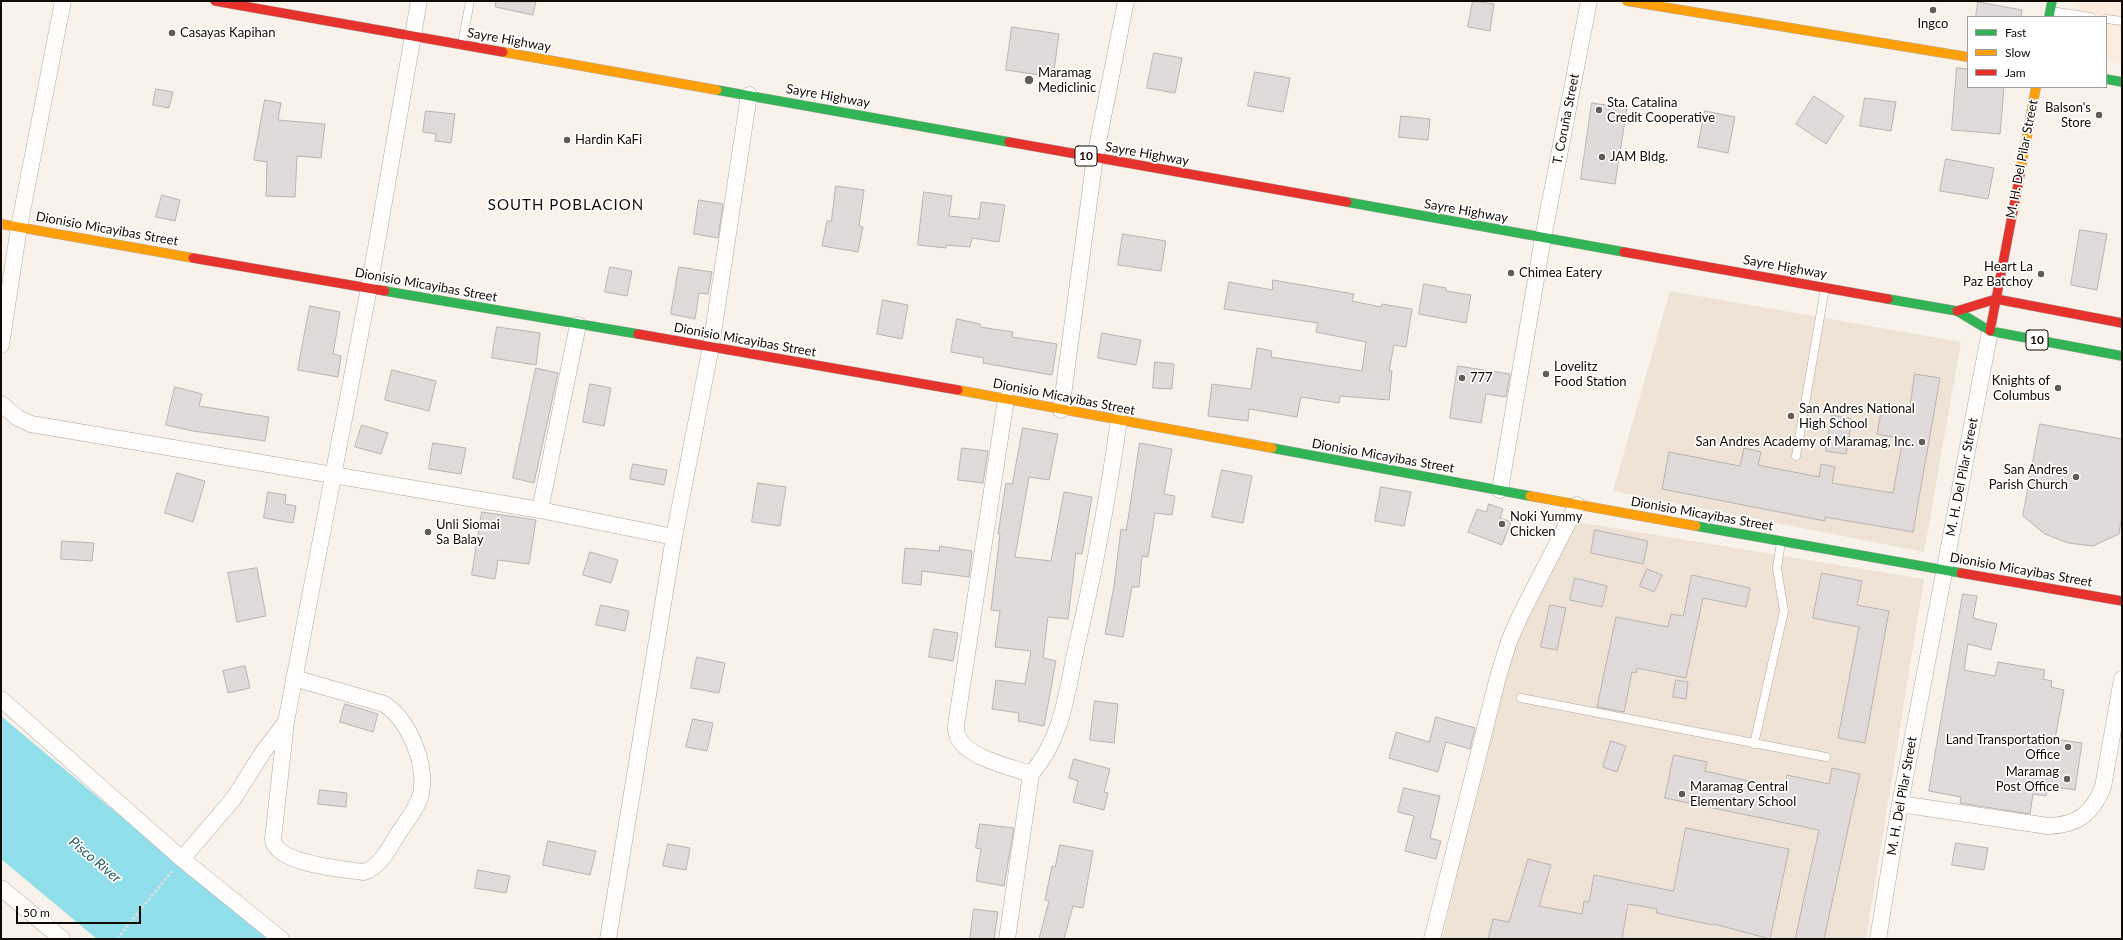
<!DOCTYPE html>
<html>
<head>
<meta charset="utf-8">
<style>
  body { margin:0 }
  #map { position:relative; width:2123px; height:940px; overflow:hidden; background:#f8f2eb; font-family:Lato,sans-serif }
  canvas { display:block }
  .frame { position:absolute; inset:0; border:2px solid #120b05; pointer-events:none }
  .legend { position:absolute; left:1967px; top:16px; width:140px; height:72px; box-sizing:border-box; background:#fff; border:1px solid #a09d9b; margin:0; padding:5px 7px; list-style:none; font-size:12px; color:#120b05 }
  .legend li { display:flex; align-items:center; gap:8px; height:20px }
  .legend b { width:20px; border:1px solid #a09d9b }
  .scale { position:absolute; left:16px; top:906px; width:125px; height:18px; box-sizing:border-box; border:2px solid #120b05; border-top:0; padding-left:5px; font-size:12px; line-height:14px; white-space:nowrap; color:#120b05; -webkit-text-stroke:3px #fff; paint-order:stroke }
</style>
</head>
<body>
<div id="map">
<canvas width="2123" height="940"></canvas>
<div class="frame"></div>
<ul class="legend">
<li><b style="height:5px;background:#30b455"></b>Fast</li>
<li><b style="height:5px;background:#ff9f0a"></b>Slow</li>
<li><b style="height:5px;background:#e5322d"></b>Jam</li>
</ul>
<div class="scale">50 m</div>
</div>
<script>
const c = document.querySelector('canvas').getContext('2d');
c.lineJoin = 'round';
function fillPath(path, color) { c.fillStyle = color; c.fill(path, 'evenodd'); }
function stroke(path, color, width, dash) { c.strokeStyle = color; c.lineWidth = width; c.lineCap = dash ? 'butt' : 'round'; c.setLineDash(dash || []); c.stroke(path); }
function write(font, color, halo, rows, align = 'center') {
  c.font = font + ' Lato,sans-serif'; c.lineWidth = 3.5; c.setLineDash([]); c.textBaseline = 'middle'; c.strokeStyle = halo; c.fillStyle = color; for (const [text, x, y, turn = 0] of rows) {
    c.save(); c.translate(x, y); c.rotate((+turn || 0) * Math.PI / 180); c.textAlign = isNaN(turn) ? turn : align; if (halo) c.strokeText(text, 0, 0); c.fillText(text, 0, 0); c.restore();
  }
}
const built = new Path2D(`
  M2076 1H2122V63L2106 61V17H2073Z`);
const education = new Path2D(`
  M1670 291 1961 342 1924 552 1613 491Z
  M1577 522 1924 579 1866 939H1442L1509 649Z`);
const water = new Path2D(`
  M1 716 267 939H97L1 859Z`);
const building = new Path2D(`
  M496 1H536L533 15 496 7Z
  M1473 1 1494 4 1490 31 1468 27Z
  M1978 2 2022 10 2021 17H1976Z
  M1012 27 1059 34 1053 77 1006 70Z
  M1154 53 1182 58 1175 93 1147 88Z
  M1957 68 1968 69V87H2004L2000 134 1952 130Z
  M1255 72 1290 78 1283 112 1248 106Z
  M156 89 173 92 169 108 153 105Z
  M1814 96 1844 116 1826 144 1796 124Z
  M1865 98 1896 102 1891 131 1860 126Z
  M265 100 281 103 278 120 325 124 321 158 297 156 295 197 266 196 267 162 254 160Z
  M1592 103 1627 108 1615 184 1581 179Z
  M426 111 455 114 451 143 435 141 436 134 423 132Z
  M1705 111 1735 117 1728 153 1698 147Z
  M1401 116 1430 119 1428 140 1399 137Z
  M1946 159 1994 168 1988 199 1940 191Z
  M836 186 864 190 859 226 863 227 858 252 822 246 827 221H831Z
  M924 192 952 196 949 216 979 219 981 202 1005 205 999 242 972 238 970 247 946 245V248L918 245Z
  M162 195 180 200 175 221 156 217Z
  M699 200 723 204 718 238 694 234Z
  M2080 230 2107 234 2097 290 2071 285Z
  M1123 234 1166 241 1161 271 1118 265Z
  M610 267 632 271 627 296 605 292Z
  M679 267 712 272 708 294 699 293 695 319 671 314Z
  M1273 280 1354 294 1352 301 1381 307 1382 304 1412 309 1406 347 1394 345 1389 371H1392L1389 400 1340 396 1339 403 1301 397 1297 417 1249 409 1248 421 1208 416 1212 384 1251 389 1257 348 1272 351 1271 357 1362 371 1366 342 1316 332 1318 323 1224 309 1229 282 1272 290Z
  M1424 284 1446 288V291L1471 295 1466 323 1419 314Z
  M883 300 908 305 902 339 877 334Z
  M310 306 340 312 333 354 341 356 338 377 298 370Z
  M957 319 980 324V327L1013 332 1012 337 1057 344 1052 375 983 363 984 358 951 352Z
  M497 327 540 333 536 365 492 358Z
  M1102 333 1141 340 1136 365 1098 358Z
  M1155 362 1174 364 1172 389 1153 388Z
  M1458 366 1510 374 1506 397 1486 394 1481 423 1450 418Z
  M536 368 558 373 534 483 513 478Z
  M392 370 436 381 429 411 385 400Z
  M1915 374 1940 378 1913 532 1825 517V521L1662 489 1669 452 1740 466 1744 448 1761 452 1758 465 1819 477 1821 464 1835 467 1832 483 1893 493 1903 439 1877 434 1882 406 1909 411Z
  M590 384 611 388 604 426 583 422Z
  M175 387 202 394 199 406 269 417 265 441 193 431 166 425Z
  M1832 415 1852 419 1846 454 1826 451Z
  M2040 424 2122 439V515L2119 534 2093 546 2068 543 2045 534 2023 516Z
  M362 425 388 433 381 454 355 447Z
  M1023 428 1058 434 1049 480 1029 477 1015 557 1051 561 1064 492 1092 497 1082 554 1076 553 1068 619 1048 617 1043 658 1056 661 1044 726 1018 721 1019 713 992 709 996 680 1025 684 1031 651 995 647 1000 611 991 610 1000 534H998L1006 483 1012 484Z
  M433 443 466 448 461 474 429 469Z
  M1140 443 1172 449 1164 494 1175 496 1172 515 1155 513 1148 557 1142 556 1139 587H1132L1123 637 1105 634 1114 586 1121 529 1126 530Z
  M962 448 988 451 983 483 958 480Z
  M633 464 667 470 664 485 630 479Z
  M1222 470 1252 476 1243 523 1212 517Z
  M177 473 205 481 193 522 165 513Z
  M758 483 786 487 780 526 752 522Z
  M1381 487 1411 492 1404 526 1375 521Z
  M268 492 286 495 285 504 296 506 293 523 264 518Z
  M1489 504 1503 509 1500 518 1511 522 1502 545 1468 532 1477 509 1486 512Z
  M482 512 536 520 529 564 498 560 495 579 472 575Z
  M1595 530 1648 541 1643 564 1591 553Z
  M62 541 94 543 92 561 61 559Z
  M940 546 972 551 969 577 922 571 921 585 902 583 905 548 939 551Z
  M590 552 618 560 611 583 583 575Z
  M257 568 266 616 237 622 228 573Z
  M1647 569 1662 575 1654 592 1640 586Z
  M1822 573 1862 581 1857 605 1889 611 1865 743 1838 738 1859 627 1813 618Z
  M1692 575 1750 588 1746 607 1703 598 1686 678 1637 668 1636 673 1632 672 1624 712 1597 707 1616 617 1668 627 1671 614 1683 616Z
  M1575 578 1607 586 1602 607 1570 600Z
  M1963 594 1977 596 1973 618 1997 624 1991 650 1968 644 1964 670 1995 676 1998 662 2045 670 2043 679 2052 681 2051 687 2064 690 2055 739 2082 743 2075 790 2047 786 2046 796 2033 794 2030 814 1960 803 1961 797 1929 791Z
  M601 605 629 611 625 631 596 625Z
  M1550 605 1566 608 1557 650 1541 647Z
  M934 629 958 633 953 661 929 657Z
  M697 657 725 663 719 693 691 688Z
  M245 666 250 688 228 693 223 671Z
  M1676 680 1688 682 1686 699 1673 697Z
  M1095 701 1118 704 1114 743 1090 740Z
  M345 704 378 714 373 732 340 722Z
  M1436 717 1475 728 1470 749 1446 742 1438 772 1389 758 1396 732 1429 742Z
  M693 719 713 723 707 751 686 747Z
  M1611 741 1626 746 1617 772 1603 767Z
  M1674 755 1707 762 1705 771 1784 789 1787 775 1829 784 1832 768 1860 774 1824 939H1795L1819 830 1665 798Z
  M1074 759 1110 769 1104 792 1108 793 1104 810 1073 802 1078 781 1069 778Z
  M1404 788 1440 796 1430 838 1441 841 1436 859 1405 851 1414 816 1398 812Z
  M320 790 347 793 346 807 318 804Z
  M980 824 1014 828 1004 886 976 881 981 849 976 848Z
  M1686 828 1789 849 1770 939 1714 924 1713 925 1656 913 1657 909 1628 904 1622 939H1488L1493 919 1509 922 1528 859 1551 865 1539 906 1582 914 1584 901 1589 902 1594 875 1673 891Z
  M548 841 596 851 590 875 543 865Z
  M1956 843 1988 848 1984 870 1952 865Z
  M668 844 690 848 686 870 663 866Z
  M1060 845 1093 851 1083 908 1073 906 1064 939H1039L1049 901 1045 900 1052 866 1055 867Z
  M478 870 510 876 506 893 475 888Z
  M974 909 998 912 994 939H970Z`);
const path = new Path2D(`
  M117 939 172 871`);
const lane = new Path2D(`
  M2051 11 2091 17
  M2106 19 2122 21
  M462 44 470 1
  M1796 456 1825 288
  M1521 698 1826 757
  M1754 744 1784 611 1777 568 1781 542`);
const street = new Path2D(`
  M1 345 19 227 63 1
  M1006 399 956 725C956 729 956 734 958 737 967 758 1011 767 1031 774 1063 738 1067 690 1077 644 1095 569 1108 497 1119 420
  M1 404 18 418 31 424 540 510 674 537
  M1061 410 1095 157 1126 1
  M1500 490 1543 238 1589 1
  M540 510 578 325
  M294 678 384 704C409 720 427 764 421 794 417 810 403 825 395 839 387 852 379 867 364 872 343 869 275 864 273 839L286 722 369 288 419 1
  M1 699 182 859 281 939
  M1900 804 2048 826C2078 825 2092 814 2103 787L2122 679
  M182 859 234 798 263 752 286 722
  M1 888 62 939
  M608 939 674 537 711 346 749 95
  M1007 939 1031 774
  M1432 939 1498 677 1509 641 1521 614 1577 505
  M1878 939 1900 804 1990 331`);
const fast = new Path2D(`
  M2049 17 2052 1
  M2106 79 2122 82
  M717 90 1009 142
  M1347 202 1624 252
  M385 291 638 334
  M1888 299 1957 311 1990 331 2122 356
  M1272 448 1530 496
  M1696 526 1961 573`);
const slow = new Path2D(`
  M1627 1 1968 57
  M503 52 717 90
  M2021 169 2036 87
  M1 224 193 258
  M958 390 1272 448
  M1530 496 1696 526`);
const jam = new Path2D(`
  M215 1 503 52
  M1009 142 1347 202
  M1624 252 1888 299
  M193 258 385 291
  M1957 311 1996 299 2122 323
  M1990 331 2021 169
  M638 334 958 390
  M1961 573 2122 601`);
const markers = [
  [1933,10,4,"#625c56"],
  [172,33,4,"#625c56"],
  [1029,80,5,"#625c56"],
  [1599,110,4,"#625c56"],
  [2099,115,4,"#625c56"],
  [567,140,4,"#625c56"],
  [1602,157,4,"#625c56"],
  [1511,273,4,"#625c56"],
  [2041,274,4,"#625c56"],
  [1546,374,4,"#625c56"],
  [1462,378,4,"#625c56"],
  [2058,388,4,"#625c56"],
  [1791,416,4,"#625c56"],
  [1922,442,4,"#625c56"],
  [2076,477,4,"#625c56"],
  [1502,524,4,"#625c56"],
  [428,532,4,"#625c56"],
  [2068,747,4,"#625c56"],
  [2067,779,4,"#625c56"],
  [1682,794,4,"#625c56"]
];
const shields = [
  [1086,156,22],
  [2037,340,22]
];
const shieldNames = [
  ["10",1086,156],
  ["10",2037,340]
];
const poiNames = [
  ["Ingco",1933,24,"center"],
  ["Casayas Kapihan",180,33],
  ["Maramag",1038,73],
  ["Mediclinic",1038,88],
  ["Sta. Catalina",1607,103],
  ["Credit Cooperative",1607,118],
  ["Balson's",2091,108,"right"],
  ["Store",2091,123,"right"],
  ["Hardin KaFi",575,140],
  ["JAM Bldg.",1610,157],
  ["Heart La",2033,267,"right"],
  ["Paz Batchoy",2033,282,"right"],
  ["Chimea Eatery",1519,273],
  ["Lovelitz",1554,367],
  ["Food Station",1554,382],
  ["777",1470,378],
  ["Knights of",2050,381,"right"],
  ["Columbus",2050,396,"right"],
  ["San Andres National",1799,409],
  ["High School",1799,424],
  ["San Andres Academy of Maramag, Inc.",1914,442,"right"],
  ["San Andres",2068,470,"right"],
  ["Parish Church",2068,485,"right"],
  ["Noki Yummy",1510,517],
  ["Chicken",1510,532],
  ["Unli Siomai",436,525],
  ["Sa Balay",436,540],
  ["Land Transportation",2060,740,"right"],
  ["Office",2060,755,"right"],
  ["Maramag",2059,772,"right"],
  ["Post Office",2059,787,"right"],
  ["Maramag Central",1690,787],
  ["Elementary School",1690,802]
];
const streetNames = [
  ["Sayre Highway",509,40,10],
  ["Sayre Highway",828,96,10],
  ["T. Coruña Street",1566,119,-79],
  ["Sayre Highway",1147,154,10],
  ["M. H. Del Pilar Street",2022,159,-79],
  ["Sayre Highway",1466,211,10],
  ["Dionisio Micayibas Street",107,229,10],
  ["Sayre Highway",1785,267,10],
  ["Dionisio Micayibas Street",426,285,10],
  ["Dionisio Micayibas Street",745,340,10],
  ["Dionisio Micayibas Street",1064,397,11],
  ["Dionisio Micayibas Street",1383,456,10],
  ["M. H. Del Pilar Street",1962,477,-79],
  ["Dionisio Micayibas Street",1702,514,10],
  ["Dionisio Micayibas Street",2021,570,10],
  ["M. H. Del Pilar Street",1902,796,-80]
];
const waterNames = [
  ["Pisco River",95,860,40]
];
const quarterNames = [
  ["SOUTH POBLACION",566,205]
];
fillPath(built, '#fbecde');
fillPath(education, '#efe3d6');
fillPath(water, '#90dfea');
fillPath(building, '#e0dadb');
stroke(building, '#b9b4b5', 1);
stroke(lane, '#aea8a1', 9);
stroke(street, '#aea8a1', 17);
stroke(fast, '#aea8a1', 10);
stroke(slow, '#aea8a1', 10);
stroke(jam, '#aea8a1', 10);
stroke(path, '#e0dedd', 2.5, [3, 2]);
stroke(lane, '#fefdfc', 8);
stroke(street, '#fefdfc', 16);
stroke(fast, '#30b455', 9);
stroke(slow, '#ff9f0a', 9);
stroke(jam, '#e5322d', 9);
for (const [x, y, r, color] of markers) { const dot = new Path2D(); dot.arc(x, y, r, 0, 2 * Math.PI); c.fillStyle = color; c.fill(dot); stroke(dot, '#fff', 1.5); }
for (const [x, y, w] of shields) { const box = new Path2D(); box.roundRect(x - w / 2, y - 10, w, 20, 3); c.fillStyle = '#fff'; c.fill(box); stroke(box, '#120b05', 1); }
write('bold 12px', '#120b05', null, shieldNames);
write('13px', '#120b05', '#fff', poiNames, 'left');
write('13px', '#120b05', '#fff', streetNames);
write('italic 14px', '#275961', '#fff', waterNames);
c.letterSpacing = '1px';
write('15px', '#120b05', '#fff', quarterNames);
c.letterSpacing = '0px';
</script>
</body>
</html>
